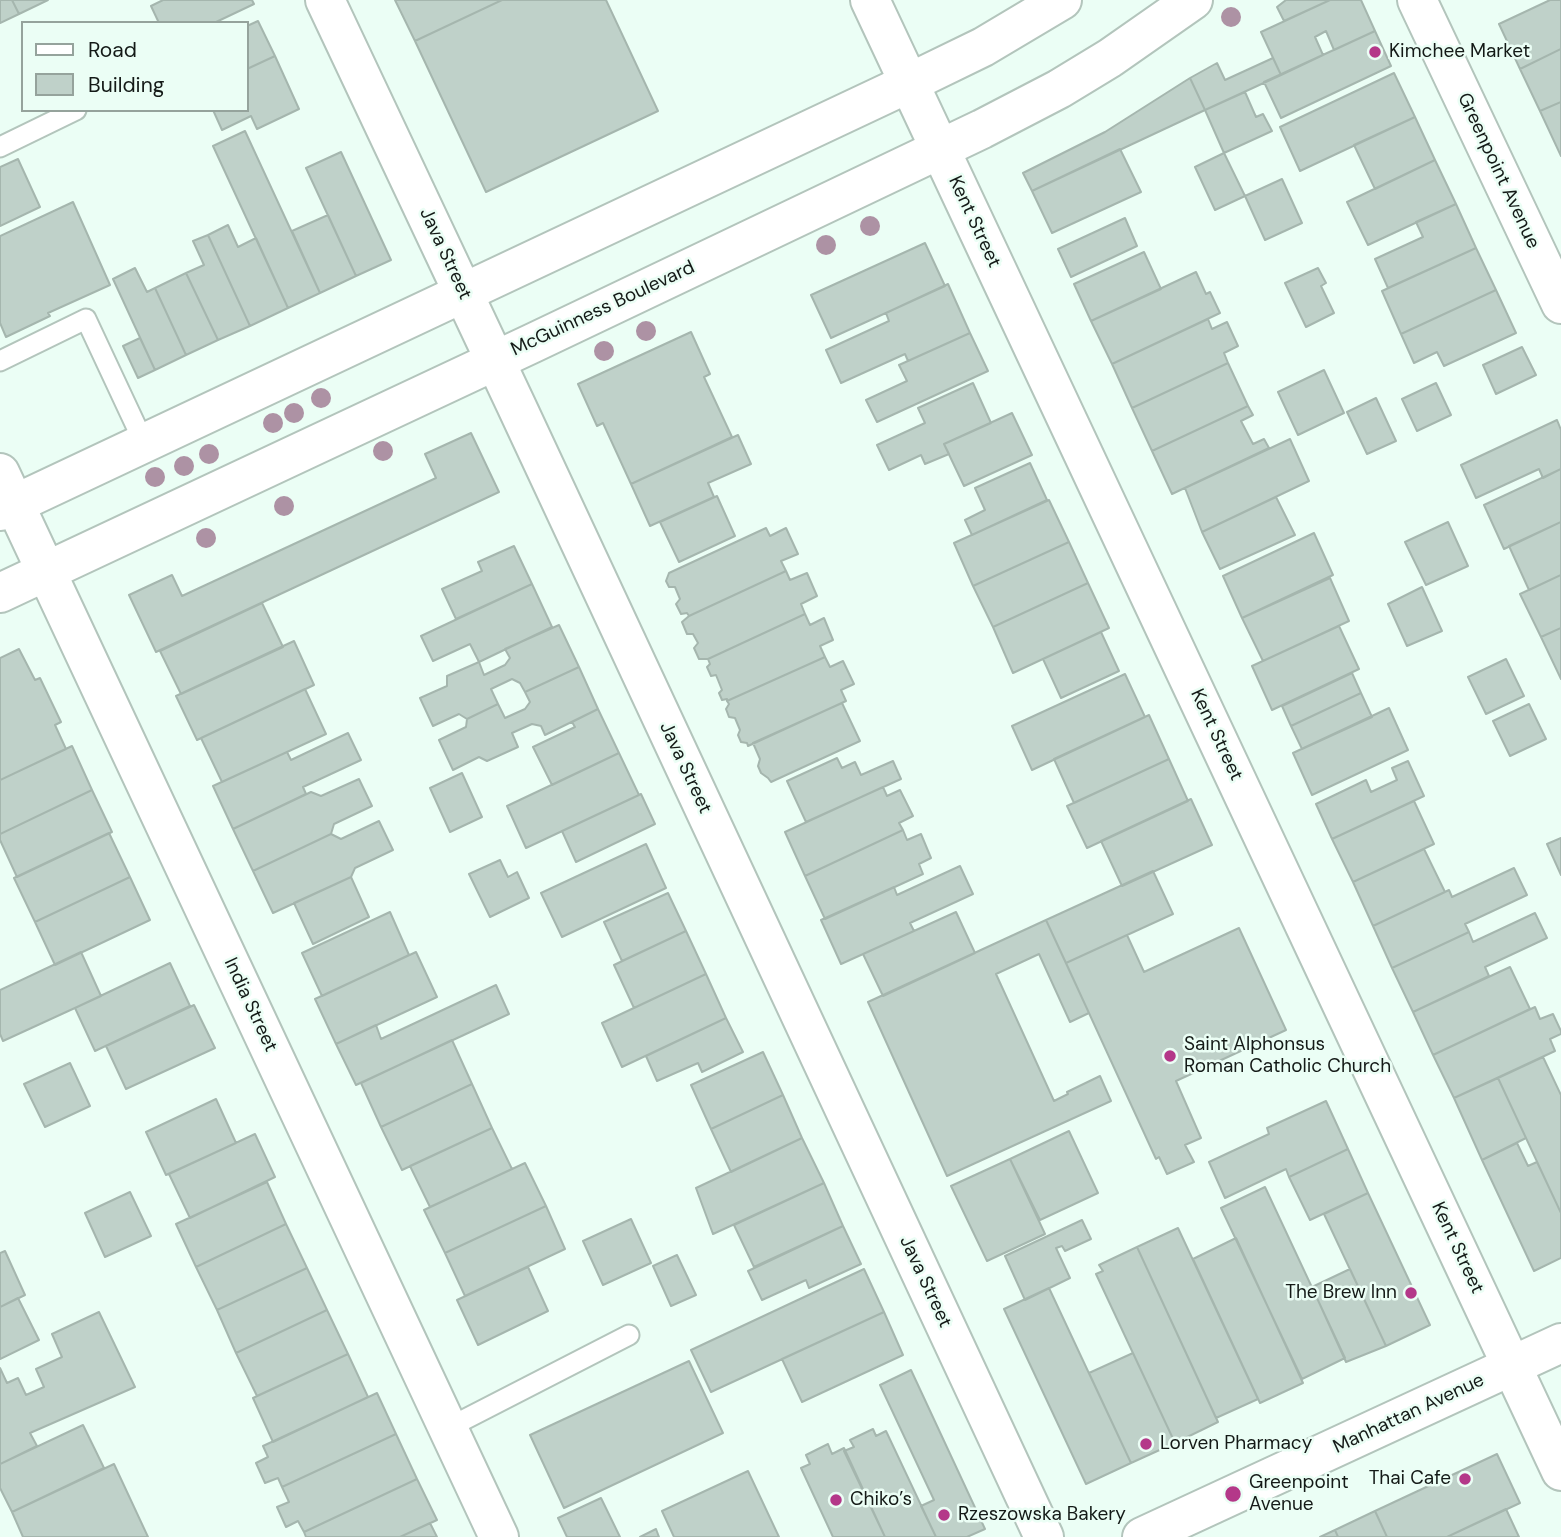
<!DOCTYPE html>
<html>
<head>
<meta charset="utf-8">
<style>
  body { margin:0 }
  #map { position:relative; width:1561px; height:1537px; overflow:hidden; background:#ebfef5; font-family:"DM Sans",sans-serif }
  canvas { display:block }
  .legend { position:absolute; left:21px; top:21px; width:228px; height:91px; box-sizing:border-box; background:#ebfef5; border:2px solid #95a39c; margin:0; padding:9px 12px; list-style:none; font-size:21px; color:#141a17 }
  .legend li { display:flex; align-items:center; gap:14px; height:35px }
  .legend b { width:35px; border:2px solid #95a39c }
</style>
</head>
<body>
<div id="map">
<canvas width="1561" height="1537"></canvas>
<ul class="legend">
<li><b style="height:9px;background:#fff"></b>Road</li>
<li><b style="height:19px;background:#bfd1c9"></b>Building</li>
</ul>
</div>
<script>
const c = document.querySelector('canvas').getContext('2d');
c.lineJoin = 'round';
function fillPath(path, color) { c.fillStyle = color; c.fill(path, 'evenodd'); }
function stroke(path, color, width, dash) { c.strokeStyle = color; c.lineWidth = width; c.lineCap = dash ? 'butt' : 'round'; c.setLineDash(dash || []); c.stroke(path); }
function write(font, color, halo, rows, align = 'center') {
  c.font = font + ' "DM Sans",sans-serif'; c.lineWidth = 5; c.setLineDash([]); c.textBaseline = 'middle'; c.strokeStyle = halo; c.fillStyle = color; for (const [text, x, y, turn = 0] of rows) {
    c.save(); c.translate(x, y); c.rotate((+turn || 0) * Math.PI / 180); c.textAlign = isNaN(turn) ? turn : align; if (halo) c.strokeText(text, 0, 0); c.fillText(text, 0, 0); c.restore();
  }
}
const building = new Path2D(`
  M0 0H12L19 14 0 23Z
  M12 0H48L19 14Z
  M163 0H252L254 4 214 23H159L151 6Z
  M395 0H502L415 41Z
  M502 0H606L658 111 486 192 415 41Z
  M1286 0H1330L1284 21 1277 7Z
  M1330 0H1361L1375 31 1334 50 1326 31 1315 37 1323 55 1281 75 1261 32Z
  M1550 0H1561V49L1520 69 1499 24Z
  M258 21 275 56 247 69V26Z
  M1375 31 1391 66 1281 118 1264 82Z
  M1561 49V102L1540 111 1520 69Z
  M275 56 299 109 257 129 251 116 222 130 213 110H247V69Z
  M1273 58 1281 75 1205 110 1190 78 1217 63 1225 80Z
  M1394 73 1415 117 1300 171 1280 127Z
  M1190 78 1205 110 1032 191 1023 173 1105 132Z
  M1245 92 1256 117 1263 114 1272 131 1224 153 1205 110Z
  M1561 102V156L1540 111Z
  M1415 117 1435 160 1375 189 1354 145Z
  M245 131 320 293 288 308 213 146Z
  M1120 149 1141 192 1052 233 1032 191Z
  M341 152 391 260 356 276 306 168Z
  M1224 153 1245 196 1215 210 1195 167Z
  M18 159 40 207 0 226V167Z
  M1435 160 1456 204 1368 245 1347 202Z
  M1282 179 1302 223 1265 240 1245 196Z
  M73 202 110 285 48 313 50 316 6 337 0 323V236Z
  M1456 204 1476 248 1388 288 1375 259 1423 237 1416 222Z
  M328 215 356 276 320 293 292 231Z
  M1125 218 1137 246 1071 277 1058 249Z
  M228 225 238 247 256 238 288 308 250 326 208 235Z
  M208 235 250 326 218 340 186 273 204 265 193 241Z
  M925 243 945 286 831 338 811 295Z
  M1476 248 1496 290 1401 334 1382 291Z
  M1144 252 1161 289 1091 321 1074 284Z
  M135 268 147 292 155 288 186 355 155 370 113 279Z
  M1318 268 1326 283 1321 286 1334 313 1306 327 1285 283Z
  M1196 272 1206 294 1210 292 1220 313 1112 364 1091 321Z
  M186 273 218 340 186 355 155 288Z
  M948 284 970 333 908 361 905 354 841 383 826 350 889 321 886 313Z
  M1496 290 1516 333 1444 366 1437 352 1414 363 1401 334Z
  M1208 319 1212 329 1227 322 1238 346 1224 353 1228 363 1132 408 1112 364Z
  M691 332 710 374 704 377 732 437 631 484 603 423 597 426 578 384Z
  M970 333 988 371 877 422 866 400 907 381 899 365Z
  M140 338 155 370 138 378 123 346Z
  M1522 347 1536 375 1496 394 1483 365Z
  M1228 363 1248 406 1152 451 1132 408Z
  M1324 370 1344 413 1298 435 1278 392Z
  M973 383 991 423 944 444 949 454 925 464 921 455 889 470 877 445 925 423 918 408Z
  M1436 383 1451 415 1417 431 1402 399Z
  M1376 398 1396 441 1367 454 1347 412Z
  M1248 406 1253 415 1241 421 1253 444 1264 439 1269 448 1172 494 1152 451Z
  M1012 413 1032 455 964 486 944 444Z
  M1557 420 1561 430V469L1543 478 1539 469 1476 498 1461 465Z
  M471 433 499 492 156 652 129 595 172 575 182 596 436 478 425 454Z
  M738 435 751 464 708 483 714 497 650 526 631 484Z
  M1290 439 1309 481 1202 532 1185 488Z
  M1030 463 1047 500 972 535 965 520 985 510 975 488Z
  M1561 469V522L1504 549 1484 505Z
  M717 496 735 536 679 562 660 522Z
  M1276 497 1295 535 1220 569 1202 532Z
  M1049 500 1069 542 973 586 954 543Z
  M1448 522 1468 566 1426 585 1405 542Z
  M1561 522V575L1529 590 1509 546Z
  M766 528 770 536 786 528 798 554 781 561 786 571 689 616 687 613 681 614 676 604 680 599 675 587H669L666 581 669 573Z
  M1314 533 1333 575 1242 618 1223 576Z
  M1069 542 1088 583 993 627 973 586Z
  M514 546 532 584 456 619 442 589 482 571 478 562Z
  M786 571 790 580 807 573 817 596 801 604 805 614 708 659H699L694 648 698 643 693 634H687L682 622 689 616Z
  M1561 575V628L1541 637 1520 594Z
  M1330 578 1349 621 1263 661 1242 618Z
  M1088 583 1109 628 1013 673 993 627Z
  M532 584 552 627 479 662 470 644 433 661 421 636Z
  M1422 587 1442 631 1407 646 1388 604Z
  M262 603 283 647 181 694 160 651Z
  M805 614 810 625 824 618 833 640 820 646 825 657 727 701V699L722 700 719 693 722 690 716 675 711 676 707 667 710 664 708 659Z
  M559 625 579 667 525 692 520 683 512 679 491 689 498 704 467 719 459 714 433 726 420 698 447 686V676L479 662 484 675 505 665 510 658 505 649Z
  M1339 626 1359 669 1272 710 1252 666Z
  M1561 628V679L1541 637Z
  M1101 632 1119 671 1061 698 1043 659Z
  M294 641 314 685 197 740 176 696Z
  M19 649 35 680 40 678 61 722 55 725 66 749 0 780V658Z
  M825 657 830 667 843 661 854 684 841 690 846 701 748 746 747 743 741 742 738 735 740 730 735 718 729 717 726 709 729 704 727 701Z
  M1506 659 1524 696 1486 714 1468 677Z
  M579 667 598 709 545 735 541 726 532 724 512 733 518 747 487 761 479 757 453 770 439 740 466 727 467 719 498 704 505 718 525 709 530 702 525 692Z
  M1352 673 1361 693 1291 726 1282 706Z
  M1125 674 1145 717 1032 770 1012 726Z
  M305 689 326 734 222 782 201 738Z
  M1361 693 1372 717 1302 749 1291 726Z
  M842 703 860 741 771 782 768 778 761 773 758 766 760 759 753 743Z
  M1529 704 1546 739 1510 756 1493 721Z
  M1389 708 1408 750 1312 795 1293 753Z
  M598 709 619 753 552 785 533 747 575 727 572 722Z
  M1149 715 1169 759 1074 803 1054 759Z
  M348 733 361 760 303 787 306 794 233 829 213 786 287 752 291 760Z
  M72 746 92 790 0 834V780Z
  M619 753 639 795 526 848 507 806Z
  M837 758 842 768 855 762 861 775 893 761 901 779 806 822 787 781Z
  M1169 759 1188 801 1087 848 1067 806Z
  M1408 761 1424 796 1332 839 1316 804 1366 780 1371 792 1397 780 1392 768Z
  M462 773 482 817 450 832 430 788Z
  M359 779 372 806 334 824 331 834 253 871 233 829 311 792 321 796Z
  M883 787 887 796 900 790 913 816 899 823 903 830 805 876 785 832Z
  M92 790 112 832 17 877 0 840V834Z
  M641 794 655 824 576 862 562 831Z
  M1191 799 1212 845 1122 886 1101 841Z
  M1414 801 1434 844 1353 882 1332 839Z
  M379 821 393 850 355 868 351 877 273 913 253 871 331 834 341 839Z
  M903 830 907 840 921 834 931 858 919 864 923 874 825 919 805 876Z
  M109 833 130 877 35 922 14 878Z
  M1561 838V875L1547 844Z
  M646 844 666 888 562 937 541 893Z
  M1424 849 1445 892 1373 926 1353 882Z
  M500 860 508 877 517 872 529 898 490 917 469 874Z
  M960 866 973 894 910 923 914 931 841 964 821 920 894 887 897 895Z
  M1514 868 1527 895 1465 924 1469 932 1392 968 1373 926 1449 890 1452 897Z
  M1153 871 1173 914 1066 963 1046 920Z
  M130 877 150 920 55 965 35 922Z
  M351 877 369 917 313 944 294 903Z
  M668 893 686 931 622 961 604 922Z
  M390 912 409 955 322 996 302 953Z
  M956 912 975 953 883 996 863 954Z
  M1535 913 1547 938 1485 967 1489 976 1413 1012 1392 968 1469 932 1473 942Z
  M1046 920 1089 1013 1070 1022 1039 954 996 974 1054 1101 1068 1094 1067 1092 1100 1076 1111 1101 947 1176 868 1002Z
  M1239 928 1286 1030 1176 1081 1201 1138 1185 1145 1194 1162 1167 1174 1159 1157 1156 1159 1066 963 1127 935 1144 972Z
  M686 931 706 974 634 1008 614 965Z
  M81 952 101 996 3 1041 0 1034V990Z
  M416 952 437 997 336 1044 315 999Z
  M170 963 190 1006 95 1051 75 1008Z
  M1510 967 1530 1009 1433 1055 1413 1012Z
  M706 974 726 1018 622 1067 602 1023Z
  M496 985 509 1014 356 1085 336 1044 376 1025 381 1039Z
  M194 1005 215 1048 126 1089 106 1046Z
  M1535 1007 1540 1019 1553 1014 1561 1031V1034L1550 1039 1555 1051 1454 1098 1433 1055Z
  M726 1018 743 1052 702 1072 698 1063 657 1081 646 1056Z
  M452 1040 472 1084 381 1127 361 1083Z
  M763 1052 783 1095 711 1129 691 1085Z
  M1543 1057 1561 1095V1213L1498 1078Z
  M70 1063 90 1106 45 1127 24 1084Z
  M1498 1078 1526 1138 1482 1160 1454 1098Z
  M472 1084 492 1128 402 1170 381 1127Z
  M783 1095 802 1138 731 1172 711 1129Z
  M216 1099 236 1143 166 1175 146 1132Z
  M1326 1101 1348 1149 1289 1177 1286 1169 1225 1198 1209 1162 1269 1134 1267 1128Z
  M492 1128 512 1169 430 1207 410 1166Z
  M1069 1131 1098 1193 1040 1220 1010 1159Z
  M255 1134 275 1177 190 1218 169 1174Z
  M802 1138 824 1183 713 1234 696 1188Z
  M1517 1143 1528 1166 1537 1162 1561 1213V1258L1534 1271 1482 1160Z
  M1348 1149 1368 1193 1310 1220 1289 1177Z
  M1010 1159 1045 1234 987 1261 951 1186Z
  M525 1163 546 1206 445 1253 424 1210Z
  M267 1182 286 1224 196 1267 176 1224Z
  M824 1183 843 1226 754 1267 734 1225Z
  M1265 1187 1345 1358 1302 1379 1221 1208Z
  M130 1192 151 1236 105 1257 85 1213Z
  M1368 1193 1430 1325 1386 1346 1324 1214Z
  M546 1206 565 1249 465 1296 445 1253Z
  M631 1219 651 1263 603 1285 583 1241Z
  M1082 1220 1091 1239 1065 1251 1062 1246 1056 1248 1070 1278 1025 1300 1005 1256Z
  M286 1224 307 1268 217 1310 196 1267Z
  M843 1226 861 1264 809 1288 806 1280 762 1300 748 1271Z
  M1178 1228 1258 1399 1216 1418 1137 1247Z
  M1236 1238 1303 1383 1260 1403 1193 1259Z
  M1137 1247 1218 1422 1175 1443 1096 1274 1103 1271 1099 1265Z
  M5 1251 25 1295 0 1307V1253Z
  M677 1255 696 1295 671 1306 653 1266Z
  M528 1267 548 1311 478 1345 457 1300Z
  M307 1268 327 1310 236 1353 217 1310Z
  M864 1269 884 1312 711 1392 691 1350Z
  M1350 1269 1386 1346 1346 1362 1312 1287Z
  M1049 1288 1131 1463 1086 1484 1004 1309Z
  M18 1298 39 1340 0 1359V1307Z
  M327 1310 348 1354 257 1396 236 1353Z
  M99 1312 135 1387 30 1433 37 1446 0 1464V1368L7 1383 18 1378 26 1395 44 1387 36 1369 62 1357 52 1334Z
  M884 1312 903 1355 802 1402 782 1359Z
  M1133 1353 1175 1443 1131 1463 1089 1373Z
  M348 1354 368 1397 273 1442 253 1398Z
  M689 1361 723 1433 564 1508 530 1435Z
  M911 1370 985 1529 967 1537H936L921 1506 934 1500 880 1385Z
  M377 1393 396 1434 282 1487 278 1478 265 1483 256 1463 268 1457 263 1446Z
  M83 1425 104 1468 12 1512 0 1488V1464Z
  M873 1429 876 1436 886 1431 936 1537H885L844 1451 854 1447 850 1440Z
  M396 1434 417 1479 304 1532 298 1521 286 1527 277 1507 289 1502 282 1487Z
  M828 1444 832 1454 844 1448 885 1537H833L801 1468 810 1464 806 1455Z
  M1497 1454 1520 1503 1447 1537H1387L1375 1511Z
  M114 1464 148 1537H23L12 1512Z
  M748 1471 779 1537H674L662 1511Z
  M417 1479 437 1520 400 1537H306L304 1532Z
  M601 1498 620 1537H567L558 1518Z
  M1506 1509 1519 1537H1447Z
  M1375 1511 1387 1537H1338L1335 1530Z
  M430 1523 437 1537H400Z
  M656 1529 659 1537H640Z
  M1335 1530 1338 1537H1320Z`);
const lane = new Path2D(`
  M0 147 76 110
  M0 361 86 319 144 443
  M448 1428 629 1335`);
const street = new Path2D(`
  M325 0 516 405 1044 1537
  M870 0 1561 1471
  M0 473 499 1537`);
const secondary = new Path2D(`
  M1417 0 1561 304
  M1142 1537 1561 1343`);
const primary = new Path2D(`
  M0 511 909 83 983 47 1062 0
  M0 593 533 343 982 129 1059 89 1110 58 1193 0`);
const trees = [
  [1231,17],
  [870,226],
  [826,245],
  [646,331],
  [604,351],
  [321,398],
  [294,413],
  [273,423],
  [383,451],
  [209,454],
  [184,466],
  [155,477],
  [284,506],
  [206,538]
];
const markers = [
  [1375,52,7,"#b43889"],
  [1170,1056,7,"#b43889"],
  [1411,1293,7,"#b43889"],
  [1146,1444,7,"#b43889"],
  [1465,1479,7,"#b43889"],
  [1233,1494,9,"#b43889"],
  [836,1500,7,"#b43889"],
  [944,1515,7,"#b43889"]
];
const poiNames = [
  ["Kimchee Market",1389,52],
  ["Saint Alphonsus",1184,1045],
  ["Roman Catholic Church",1184,1067],
  ["The Brew Inn",1397,1293,"right"],
  ["Lorven Pharmacy",1160,1444],
  ["Thai Cafe",1451,1479,"right"],
  ["Greenpoint",1249,1483],
  ["Avenue",1249,1505],
  ["Chiko’s",850,1500],
  ["Rzeszowska Bakery",958,1515]
];
const streetNames = [
  ["Greenpoint Avenue",1498,171,65],
  ["Kent Street",974,222,65],
  ["Java Street",445,254,65],
  ["McGuinness Boulevard",603,309,-25],
  ["Kent Street",1216,735,65],
  ["Java Street",685,768,65],
  ["India Street",250,1005,65],
  ["Kent Street",1457,1248,65],
  ["Java Street",925,1282,65],
  ["Manhattan Avenue",1409,1414,-25]
];
fillPath(building, '#bfd1c9');
stroke(building, '#a5b6ae', 2);
stroke(lane, '#b3c5bc', 23);
stroke(street, '#b3c5bc', 42);
stroke(secondary, '#b3c5bc', 42);
stroke(primary, '#b3c5bc', 42);
stroke(lane, '#fff', 19);
stroke(street, '#fff', 38);
stroke(secondary, '#fff', 38);
stroke(primary, '#fff', 38);
c.fillStyle = '#ad92a4';
for (const [x, y] of trees) { c.beginPath(); c.arc(x, y, 10, 0, 2 * Math.PI); c.fill(); }
for (const [x, y, r, color] of markers) { const dot = new Path2D(); dot.arc(x, y, r, 0, 2 * Math.PI); c.fillStyle = color; c.fill(dot); stroke(dot, '#ebfef5', 2.5); }
write('19px', '#141a17', '#ebfef5', poiNames, 'left');
write('19px', '#141a17', '#ebfef5', streetNames);
</script>
</body>
</html>
